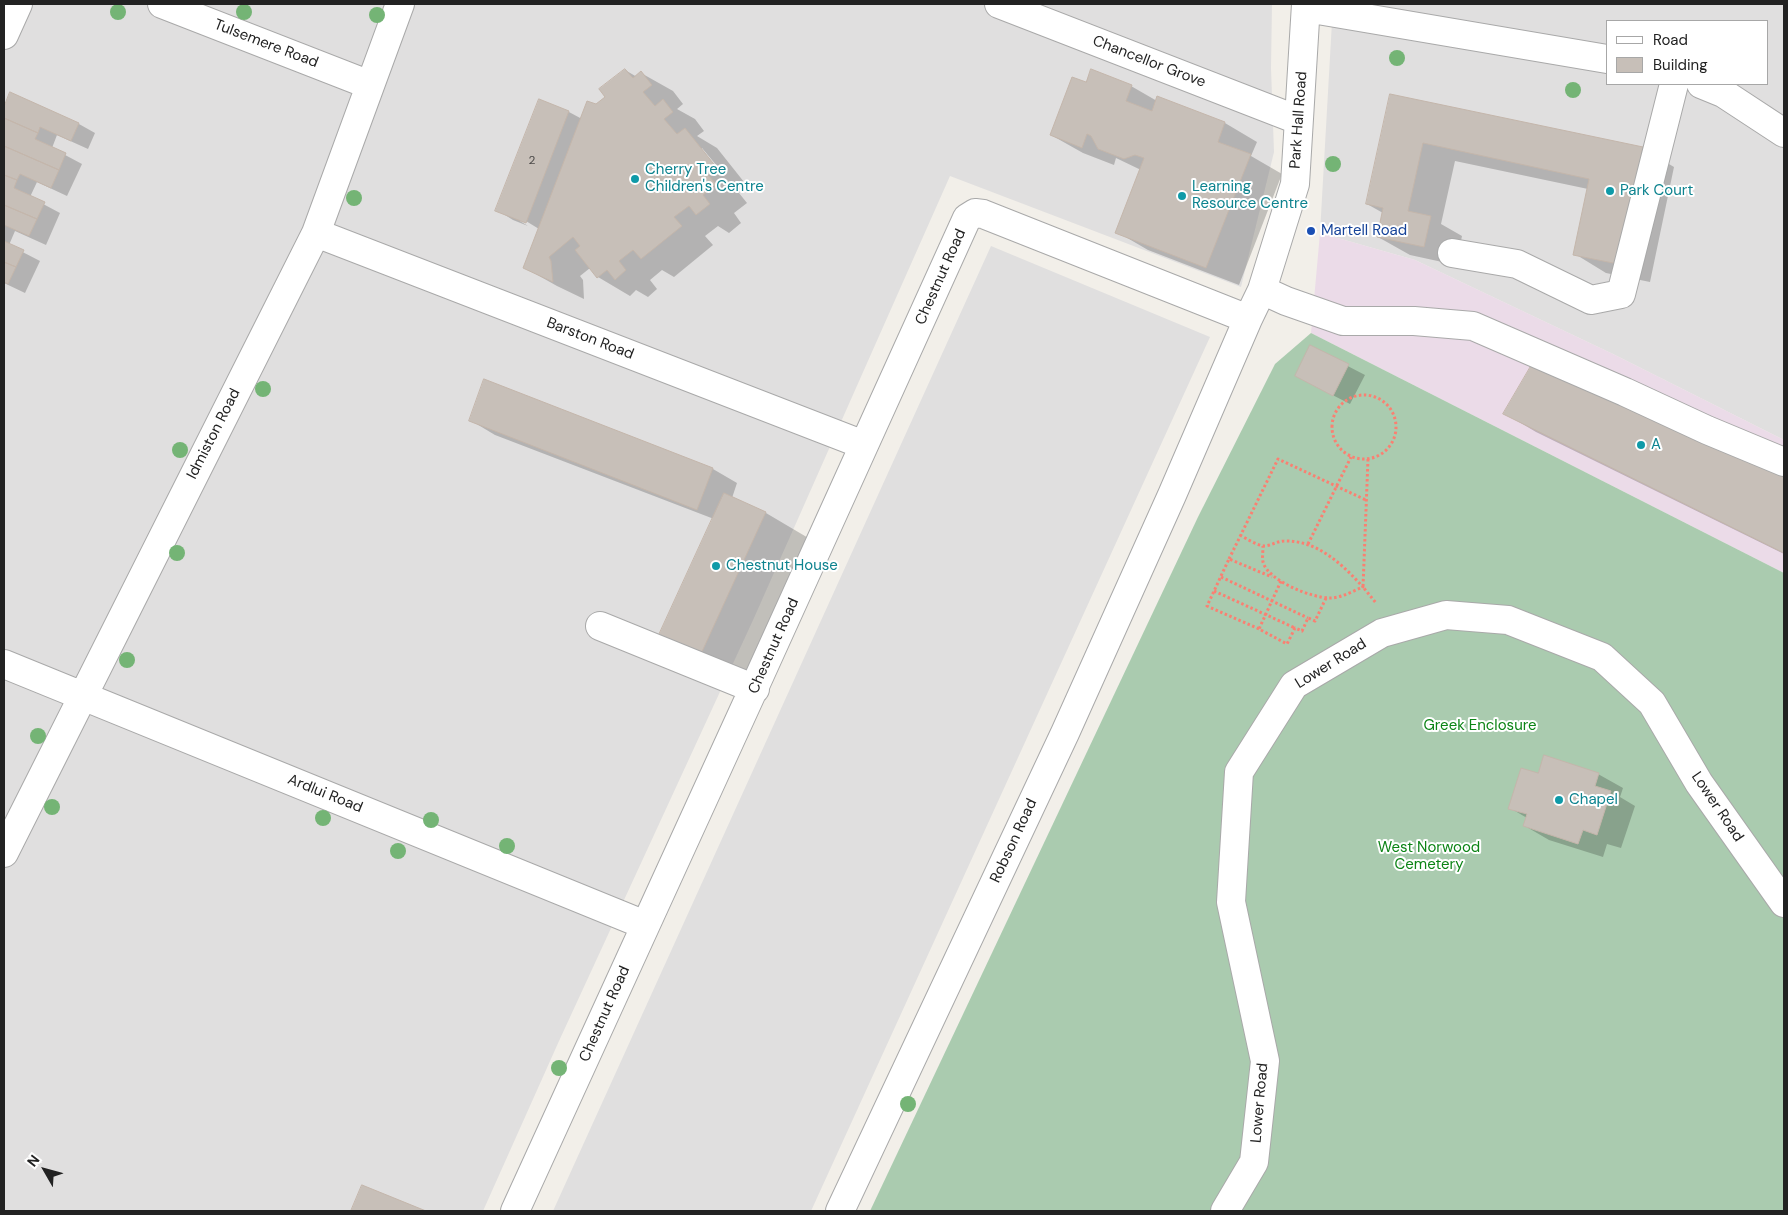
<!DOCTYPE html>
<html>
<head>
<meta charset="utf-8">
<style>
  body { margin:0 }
  #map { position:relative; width:1788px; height:1215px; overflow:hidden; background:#f2efe9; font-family:"DM Sans",sans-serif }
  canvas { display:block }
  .frame { position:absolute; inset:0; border:5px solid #222; pointer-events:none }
  .legend { position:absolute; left:1606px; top:20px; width:162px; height:65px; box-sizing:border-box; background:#fff; border:1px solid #a7a7a7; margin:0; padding:6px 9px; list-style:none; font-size:15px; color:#222 }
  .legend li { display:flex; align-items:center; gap:10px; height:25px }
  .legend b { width:25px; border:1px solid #a7a7a7 }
  .north { position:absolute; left:20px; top:1145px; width:50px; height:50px; -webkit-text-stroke:4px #fff; paint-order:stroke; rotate:308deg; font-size:14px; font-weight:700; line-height:20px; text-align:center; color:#222 }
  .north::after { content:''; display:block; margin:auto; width:18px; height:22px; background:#222; clip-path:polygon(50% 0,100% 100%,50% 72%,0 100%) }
</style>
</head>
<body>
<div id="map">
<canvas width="1788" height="1215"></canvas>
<div class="frame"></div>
<ul class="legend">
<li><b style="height:6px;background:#fff"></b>Road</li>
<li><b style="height:14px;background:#c7bfb8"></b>Building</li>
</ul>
<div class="north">N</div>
</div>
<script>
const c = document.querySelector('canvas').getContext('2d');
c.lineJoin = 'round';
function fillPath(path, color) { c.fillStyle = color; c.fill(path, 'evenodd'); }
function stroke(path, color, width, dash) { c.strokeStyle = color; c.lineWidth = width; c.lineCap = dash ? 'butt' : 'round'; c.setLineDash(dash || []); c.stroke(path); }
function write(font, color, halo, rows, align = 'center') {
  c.font = font + ' "DM Sans",sans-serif'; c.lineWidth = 4; c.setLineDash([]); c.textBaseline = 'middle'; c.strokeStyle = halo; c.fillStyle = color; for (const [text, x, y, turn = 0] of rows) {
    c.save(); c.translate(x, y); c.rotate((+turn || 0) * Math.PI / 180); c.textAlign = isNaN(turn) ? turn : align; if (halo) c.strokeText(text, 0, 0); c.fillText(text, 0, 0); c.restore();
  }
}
const residential = new Path2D(`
  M4 4H1272L1271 68 1274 152 1241 287 950 176 754 618 559 1041 483 1211H4Z
  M1333 4H1784V440L1615 355 1415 260 1320 233ZM1607 21H1767V84H1607Z
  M991 246 1210 337 811 1211H553Z`);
const industrial = new Path2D(`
  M1320 233 1415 260 1615 355 1784 440V573L1311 333Z`);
const cemetery = new Path2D(`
  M1311 333 1784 573V1211H870L1198 517 1275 364Z`);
const shadow = new Path2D(`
  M625 70 637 77 641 73 673 91 683 104 677 109 695 119 704 131 697 136 717 148 748 187 739 193 747 203 734 213 741 223 729 233 718 226 705 236 713 245 674 277 662 270 650 280 657 289 648 297 636 290 630 296 598 277 590 268 580 276 583 280 584 299 557 286 525 268 539 229 521 218 520 221 528 226 513 220 497 210 540 100 569 112 582 119 607 97ZM699 148H702L722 172 720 174Z
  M1087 84 1131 86 1157 101 1158 98 1225 123 1257 142 1251 156 1282 174 1239 285 1148 250 1117 232 1141 170 1116 158 1114 165 1083 153 1051 135Z
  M11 94 79 124 95 133 88 149 57 135 52 148 82 164 67 196 37 182 30 197 60 213 46 245 15 231 9 245 40 261 25 293 4 283V110Z
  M1391 95 1642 148 1674 167 1650 282 1606 273 1575 254 1588 189 1455 161 1441 224 1462 236 1456 265 1410 255 1378 237 1383 213 1367 204Z
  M1311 347 1365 375 1350 404 1313 385Z
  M1534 362 1784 477V554L1536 432 1504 413Z
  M470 420 713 469 737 483 732 498 766 513 810 539 745 680 660 636 714 519 495 435Z
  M1598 774 1623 788 1620 797 1635 806 1621 848 1607 844 1603 857 1549 840 1525 826 1527 818 1510 808 1539 775Z
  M363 1186 422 1211H352Z`);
const building = new Path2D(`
  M625 69 633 78 641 71 652 85 643 92 655 106 663 99 673 112 664 119 677 134 685 128 717 168 708 175 716 184 703 195 710 204 696 215 689 206 674 217 682 226 641 259 633 250 619 261 626 270 615 280 607 270 597 278 575 250 580 246 573 237 549 257 551 261 553 282 523 268 587 101 596 104 605 97 599 89Z
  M1091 69 1132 85 1126 101 1152 111 1157 96 1225 122 1218 142 1251 154 1206 268 1115 233 1144 158 1135 155 1124 159 1098 149 1091 136 1087 134 1082 148 1050 135 1072 77 1086 82Z
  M10 92 79 123 71 141 40 127 38 133 4 118V107Z
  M1390 94 1643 147 1618 264 1573 255 1589 179 1423 143 1408 211 1431 216 1424 247 1377 237 1383 208 1366 204Z
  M539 99 569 111 526 223 495 211Z
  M4 118 38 133 35 139 66 153 59 170 4 146Z
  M4 146 59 170 51 188 20 174 17 180 4 175Z
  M4 175 17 180 14 188 45 202 37 219 4 205Z
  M4 205 37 219 29 236 4 225Z
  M4 241 24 250 16 267 4 262Z
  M4 262 16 267 8 284 4 282Z
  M1310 345 1349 364 1333 396 1295 376Z
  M1534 361 1784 476V553L1503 414Z
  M484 379 713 468 697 510 469 421Z
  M724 493 766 512 700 656 658 637Z
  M1544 755 1599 773 1595 786 1611 791 1597 835 1583 830 1578 844 1523 826 1527 814 1508 809 1521 768 1538 773Z
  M362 1185 426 1211H351Z`);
const path = new Path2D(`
  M1332 427a32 32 0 1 1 64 0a32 32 0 1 1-64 0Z
  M1368 459 1363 587 1376 603
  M1240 535C1247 539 1258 546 1265 546 1272 545 1278 541 1284 541 1317 540 1342 564 1363 587 1353 591 1341 598 1330 598 1312 598 1268 581 1263 562 1262 557 1263 551 1263 546
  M1308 544 1351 457
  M1229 559 1278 459 1366 500
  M1221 577 1308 618
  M1281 581 1259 629 1287 644 1295 628 1302 631 1308 618 1315 621 1326 598
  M1214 591 1295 628
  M1259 629 1207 606 1229 559 1272 577`);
const minor = new Path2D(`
  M162 4 370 85
  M999 4 1298 120
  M1306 8 1607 59
  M4 35 18 4
  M1701 84 1723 93 1784 133
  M316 233 864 445
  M1452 253 1517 264 1591 300 1621 294 1674 84
  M1262 290 1286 301 1343 321H1414L1473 326 1625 392 1707 430 1784 462
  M600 626 755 689
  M4 664 645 925
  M4 853 316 233 400 4
  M515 1211C665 880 819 550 967 218L975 213 983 214 1248 319
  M840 1211 1065 733 1172 495 1248 319 1262 290 1295 184 1306 4
  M1225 1211 1254 1162 1265 1061 1231 902 1239 772 1294 685 1382 633 1446 615 1508 620 1602 657 1652 703 1699 783 1784 903`);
const trees = [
  [118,12],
  [244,12],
  [377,15],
  [1397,58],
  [1573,90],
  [1333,164],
  [354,198],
  [263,389],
  [180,450],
  [177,553],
  [127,660],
  [38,736],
  [52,807],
  [323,818],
  [431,820],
  [507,846],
  [398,851],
  [559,1068],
  [908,1104]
];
const markers = [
  [635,179,5,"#0f9aa8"],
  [1610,191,5,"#0f9aa8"],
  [1182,196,5,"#0f9aa8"],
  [1311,231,5,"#1a4fb4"],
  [1641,445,5,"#0f9aa8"],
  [716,566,5,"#0f9aa8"],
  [1559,800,5,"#0f9aa8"]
];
const numberNames = [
  ["2",532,161]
];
const streetNames = [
  ["Tulsemere Road",266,44,21],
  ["Chancellor Grove",1149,62,21],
  ["Park Hall Road",1299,120,-86],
  ["Chestnut Road",941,277,-66],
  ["Barston Road",590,339,21],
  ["Idmiston Road",214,434,-63],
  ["Chestnut Road",774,646,-66],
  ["Lower Road",1331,664,-32],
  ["Ardlui Road",325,794,22],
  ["Lower Road",1717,807,56],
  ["Robson Road",1014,841,-65],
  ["Chestnut Road",605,1014,-66],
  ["Lower Road",1260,1103,-85]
];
const cultureNames = [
  ["Cherry Tree",645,170],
  ["Children's Centre",645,187],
  ["Learning",1192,187],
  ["Resource Centre",1192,204],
  ["Park Court",1620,191],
  ["A",1651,445],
  ["Chestnut House",726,566],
  ["Chapel",1569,800]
];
const transitNames = [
  ["Martell Road",1321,231]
];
const parkNames = [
  ["Greek Enclosure",1480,726],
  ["West Norwood",1429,848],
  ["Cemetery",1429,865]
];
fillPath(residential, '#e0dfdf');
fillPath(industrial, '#ebdbe8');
fillPath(cemetery, '#aacbaf');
fillPath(shadow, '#0003');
fillPath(building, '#c7bfb8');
stroke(building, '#c4b6ab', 1);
stroke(minor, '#a9a9a9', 30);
stroke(path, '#fa8072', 3, [2.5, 2.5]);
stroke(minor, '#fff', 28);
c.fillStyle = '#74b475';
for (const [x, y] of trees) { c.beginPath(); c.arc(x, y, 8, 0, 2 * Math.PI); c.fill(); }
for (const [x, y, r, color] of markers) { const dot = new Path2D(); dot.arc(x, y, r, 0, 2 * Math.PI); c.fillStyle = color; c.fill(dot); stroke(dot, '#fff', 2); }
write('12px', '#4b4948', null, numberNames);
write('15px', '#222', '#fff', streetNames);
write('15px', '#0d838f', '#fff', cultureNames, 'left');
write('15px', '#164399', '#fff', transitNames, 'left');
write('15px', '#0c8416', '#fff', parkNames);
</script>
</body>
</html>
